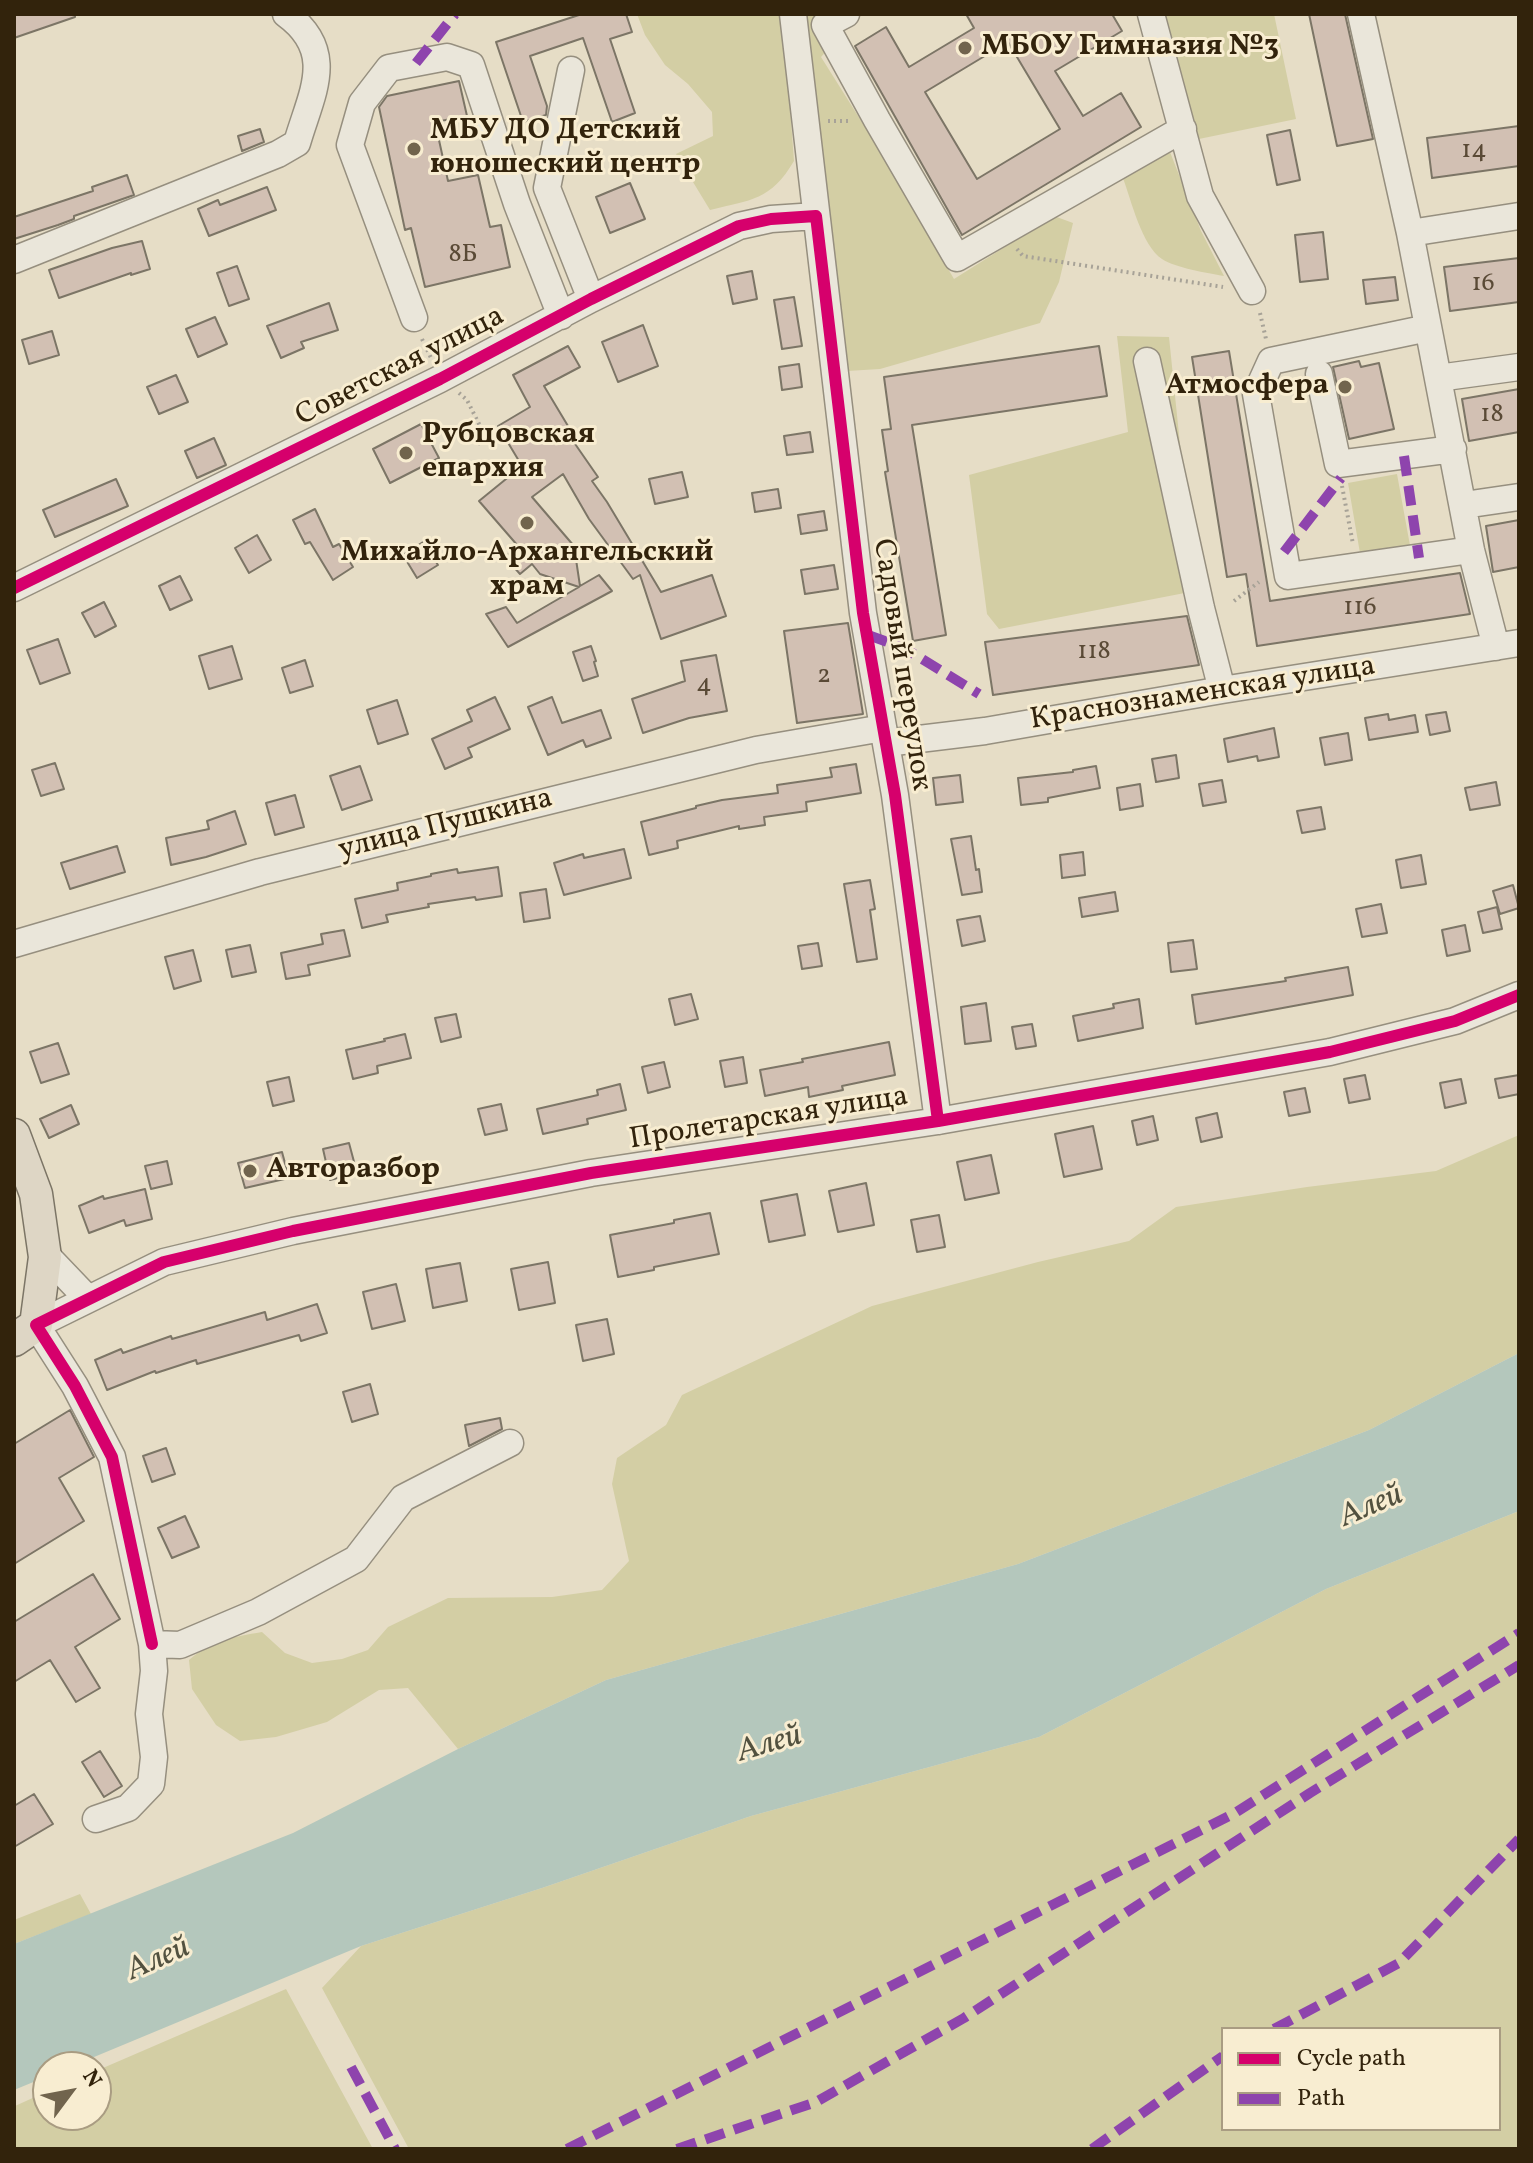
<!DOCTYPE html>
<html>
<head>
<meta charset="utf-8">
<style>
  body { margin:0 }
  #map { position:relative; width:1533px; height:2163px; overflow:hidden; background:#e6ddc6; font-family:Vollkorn,serif }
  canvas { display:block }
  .frame { position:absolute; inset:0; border:16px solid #32230c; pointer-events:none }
  .legend { position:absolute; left:1221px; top:2027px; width:280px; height:104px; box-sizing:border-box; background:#f8edd1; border:2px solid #a99c82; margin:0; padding:10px 14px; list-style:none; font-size:24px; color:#32230c }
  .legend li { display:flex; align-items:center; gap:16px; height:40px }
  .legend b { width:40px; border:2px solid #a99c82 }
  .north { position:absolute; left:32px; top:2051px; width:80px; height:80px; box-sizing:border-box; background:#f8edd1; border:2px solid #a99c82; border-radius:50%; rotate:58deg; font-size:22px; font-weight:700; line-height:32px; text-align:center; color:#32230c }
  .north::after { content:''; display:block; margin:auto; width:28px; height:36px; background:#71644d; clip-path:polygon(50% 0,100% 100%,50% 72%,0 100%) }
</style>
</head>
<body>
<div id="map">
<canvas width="1533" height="2163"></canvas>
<div class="frame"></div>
<ul class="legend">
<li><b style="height:10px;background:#d6006c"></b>Cycle path</li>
<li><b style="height:10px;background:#8e44ad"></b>Path</li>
</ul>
<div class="north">N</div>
</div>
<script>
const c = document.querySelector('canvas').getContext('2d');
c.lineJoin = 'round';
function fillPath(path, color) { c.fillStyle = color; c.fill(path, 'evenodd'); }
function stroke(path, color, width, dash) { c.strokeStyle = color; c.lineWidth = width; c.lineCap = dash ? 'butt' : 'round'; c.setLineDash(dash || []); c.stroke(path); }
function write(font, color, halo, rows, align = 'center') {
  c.font = font + ' Vollkorn,serif'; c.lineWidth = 6; c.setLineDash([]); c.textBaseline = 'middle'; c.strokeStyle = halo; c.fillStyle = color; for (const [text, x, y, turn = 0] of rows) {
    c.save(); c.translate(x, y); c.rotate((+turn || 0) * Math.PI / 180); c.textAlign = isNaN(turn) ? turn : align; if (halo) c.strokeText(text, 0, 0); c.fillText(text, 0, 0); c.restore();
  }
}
const green = new Path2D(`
  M637 14H783L794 161C771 200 751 200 710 210L676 154 713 136 712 112 688 84 665 65 645 35Z
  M797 14H860L821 57 865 127 954 279 1054 216 1073 223 1059 282 1040 323 880 369 847 371Z
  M1161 14H1274L1296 119 1194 140Z
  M1170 152 1201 231 1224 276C1207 273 1176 268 1162 259 1142 246 1131 200 1123 178Z
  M1117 336 1169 337 1195 591 999 629 987 614 969 475 1128 432Z
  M1397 474 1411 551 1361 559 1348 483Z
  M1519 1135V1353L1369 1430 1018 1564 606 1680 458 1749 408 1688 379 1690 327 1722 276 1737 240 1741 216 1725 192 1689 189 1660C212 1640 233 1637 262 1632L285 1653 312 1663 342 1659 368 1650 388 1627 448 1598 552 1597 602 1590 629 1561 612 1484 617 1458 666 1425 682 1395 872 1306 1038 1262 1129 1241 1176 1207 1307 1187 1436 1171Z
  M1519 1511V2149H409L322 1988 361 1946 542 1888 751 1816 1039 1737 1326 1589ZM1223 2029H1499V2129H1223Z
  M80 1894 91 1914 14 1944V1920Z
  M286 1989 373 2149H14L15 2106 48 2091V2115H96V2071Z`);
const water = new Path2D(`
  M1519 1353V1511L1326 1589 1039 1737 751 1816 542 1888 361 1946 70 2067H48V2076L14 2090V1944L293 1833 458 1749 606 1680 1018 1564 1369 1430Z`);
const building = new Path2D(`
  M14 14H75V17L14 38Z
  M582 14H626L632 32 610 39 635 113 612 122 583 38 530 56 547 106 546 115 523 122 496 42Z
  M966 14H1112L1122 31 1055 71 1083 116 1121 93 1141 127 962 235 855 46 886 27 909 67 974 28ZM1008 42 1060 129 977 179 925 92Z
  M1309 14H1345L1373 139 1337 146Z
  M459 81 467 116 435 122 448 181 478 175 490 227 501 225 510 267 425 287 411 228 405 230 379 107 387 96Z
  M1519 126V166L1432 178 1427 138Z
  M260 129 264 142 242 151 238 136Z
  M1290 130 1300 180 1277 185 1267 135Z
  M127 175 134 195 74 216V219L58 225 14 239V217L93 191 92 187Z
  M630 183 645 219 610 233 596 197Z
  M267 187 276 210 209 236 198 209 218 200 220 205Z
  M1323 232 1328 279 1300 282 1295 235Z
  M142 241 150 269 131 275V273L59 298 49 270 112 248Z
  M1519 258V302L1450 311 1444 267Z
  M237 266 249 299 229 306 217 273Z
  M752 271 757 299 733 304 727 276Z
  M1395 277 1398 300 1366 304 1363 280Z
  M794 297 802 346 782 349 774 300Z
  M329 303 338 330 301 342 304 348 281 358 267 326Z
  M215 317 227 344 198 357 186 329Z
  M643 325 658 366 618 382 602 342Z
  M52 331 59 355 29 364 22 340Z
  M568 346 580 367 544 386 568 426 564 428 598 477 592 481 607 502 661 592 712 575 726 616 661 639 640 575 633 579 589 519 563 474 532 497 574 546 580 586 599 575 612 591 508 647 486 614 506 607 517 623 579 587 540 574 532 564 520 574 505 557 518 546 479 501 522 466 498 426 530 407 513 375Z
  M1099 346 1107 396 912 425 946 635 913 641 885 472 888 471 882 430 891 429 884 377Z
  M1229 351 1270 601 1460 573 1470 614 1257 646 1246 574 1227 577 1192 357Z
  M1359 361 1361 367 1379 363 1394 429 1349 439 1333 367Z
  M799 364 802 387 782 390 779 367Z
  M176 375 188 402 159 414 147 387Z
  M1519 389V432L1469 441 1462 399Z
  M421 424 439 458 390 483 373 449Z
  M810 432 813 452 787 455 784 436Z
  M214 438 226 465 197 478 185 451Z
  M682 472 688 497 655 504 649 479Z
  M116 479 128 506 55 537 43 510Z
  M778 489 781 508 755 512 752 493Z
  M315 509 333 547 339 544 353 567 333 580 310 542 305 544 293 520Z
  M824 511 827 530 801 534 798 515Z
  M1519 520V567L1493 572 1486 526Z
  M257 535 271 560 249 573 235 548Z
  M423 542 438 565 417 578 403 555Z
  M834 565 838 589 805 594 801 570Z
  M180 576 192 600 170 610 159 586Z
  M104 602 116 626 95 637 82 613Z
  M1187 616 1199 665 993 695 985 642Z
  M848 623 863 714 797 723 784 631Z
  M58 639 70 673 40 684 27 650Z
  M232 646 242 679 209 689 199 656Z
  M591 646 596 661 594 662 598 676 583 681 573 652Z
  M716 655 727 711 689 718 643 733 632 699 685 681 681 661Z
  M305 660 313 686 290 693 282 668Z
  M495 697 510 729 468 748 472 757 445 769 432 739 472 721 467 710Z
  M552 697 562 723 601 710 611 738 586 747 583 740 548 755 528 707Z
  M397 700 408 734 378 744 367 710Z
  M1446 712 1450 731 1430 735 1426 715Z
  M1388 714 1389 720 1415 715 1418 732 1369 740 1365 718Z
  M1274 728 1279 757 1258 761 1257 756 1228 762 1224 739Z
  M1348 733 1352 760 1325 765 1320 738Z
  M1176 755 1179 778 1156 782 1152 759Z
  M55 763 64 789 41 796 32 770Z
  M856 764 861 793 806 802 807 811 764 817 765 825 739 829V826L677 841 678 848 649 855 641 822 696 808V806L722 800 778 793 777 785 832 777 830 768Z
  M360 766 372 800 342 810 330 776Z
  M1096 766 1100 788 1048 798V802L1021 805 1018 778 1073 772V770Z
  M960 775 963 802 936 805 933 778Z
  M1222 780 1226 802 1203 806 1199 784Z
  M1496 782 1500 805 1470 810 1465 788Z
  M1140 784 1143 806 1120 810 1117 788Z
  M295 795 304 827 275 835 266 803Z
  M1321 807 1325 829 1302 833 1297 811Z
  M235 811 246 844 206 857 171 865 166 838 209 829 207 821Z
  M971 836 976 870 979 869 982 892 962 895 951 839Z
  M117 846 125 872 70 889 61 863Z
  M624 849 631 878 564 895 554 863 583 854 584 858Z
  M1083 852 1085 875 1062 878 1060 855Z
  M1421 855 1426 884 1401 888 1396 860Z
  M498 867 502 896 476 900 475 897 428 904 429 907 386 915 388 922 362 928 355 899 398 890 397 883 431 876V874L457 869 458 873Z
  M870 880 875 909 870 910 877 959 857 962 844 884Z
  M1513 885 1519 908 1500 914 1493 891Z
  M546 889 550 918 524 922 520 893Z
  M1115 892 1118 911 1082 917 1079 898Z
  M1381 904 1387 933 1362 937 1356 909Z
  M1497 907 1502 929 1483 933 1478 912Z
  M980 916 985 941 962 946 957 920Z
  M1465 925 1470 951 1447 956 1442 930Z
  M344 930 350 956 308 965 310 975 286 979 281 953 323 944 321 934Z
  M1193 940 1197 969 1171 972 1168 943Z
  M818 943 822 966 802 969 798 946Z
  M250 945 256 972 232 977 226 950Z
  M193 950 201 981 174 989 165 957Z
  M1348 967 1353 995 1196 1024 1192 995 1286 981 1285 978Z
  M691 994 698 1019 675 1025 669 999Z
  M1139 999 1143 1028 1078 1041 1073 1016 1114 1008 1113 1004Z
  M986 1003 991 1041 965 1044 961 1007Z
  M456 1014 461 1037 441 1042 435 1018Z
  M1032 1024 1036 1046 1016 1049 1012 1027Z
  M405 1034 411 1058 377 1066 378 1073 353 1079 346 1050 385 1041 384 1039Z
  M889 1042 895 1075 842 1086 843 1090 809 1097 808 1087 765 1096 760 1070 803 1062 802 1059Z
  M58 1043 69 1074 41 1083 30 1052Z
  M743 1057 747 1083 725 1087 720 1061Z
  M664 1062 670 1087 648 1093 642 1067Z
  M1365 1075 1370 1099 1349 1103 1344 1079Z
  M1519 1075V1094L1499 1098 1495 1079Z
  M289 1077 294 1101 273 1106 267 1082Z
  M1461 1079 1466 1103 1445 1108 1440 1083Z
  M620 1084 626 1110 587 1119 588 1124 543 1134 537 1109 598 1095 597 1090Z
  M1305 1088 1310 1112 1289 1116 1284 1092Z
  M501 1104 507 1130 485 1135 478 1109Z
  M71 1105 79 1124 49 1138 40 1119Z
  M1217 1113 1222 1137 1201 1142 1196 1118Z
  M1153 1116 1158 1140 1137 1145 1132 1121Z
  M1093 1126 1102 1169 1064 1177 1055 1134Z
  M349 1143 357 1173 330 1180 323 1149Z
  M282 1152 289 1178 245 1188 238 1163Z
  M991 1155 999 1193 965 1200 957 1162Z
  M167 1161 172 1184 151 1189 145 1166Z
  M866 1183 874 1225 838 1232 829 1191Z
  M145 1189 152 1219 126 1226 124 1220 89 1233 79 1206 103 1196 104 1199Z
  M797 1194 805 1235 769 1242 761 1201Z
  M710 1213 719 1254 654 1267V1270L618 1277 610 1235 674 1223V1220Z
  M939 1215 945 1247 917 1252 911 1220Z
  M548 1262 555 1303 519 1310 511 1269Z
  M460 1263 467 1301 433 1308 426 1269Z
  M396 1284 405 1321 372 1329 363 1292Z
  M317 1304 327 1333 301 1341 299 1335 197 1364 196 1360 156 1373 155 1371 107 1390 95 1360 121 1349 123 1353 171 1336 172 1339 265 1312 267 1320Z
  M607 1319 614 1354 583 1361 576 1325Z
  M370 1384 378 1414 352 1422 343 1392Z
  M70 1410 94 1457 59 1478 84 1521 14 1564V1444Z
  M500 1418 502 1429 469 1446 465 1425Z
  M166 1448 175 1474 152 1482 143 1456Z
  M185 1516 199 1547 172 1558 158 1528Z
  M93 1574 120 1619 75 1647 100 1688 76 1702 50 1660 14 1682V1622Z
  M100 1751 122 1786 104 1797 82 1762Z
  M34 1794 53 1824 14 1847V1806Z`);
const path = new Path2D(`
  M828 121H851
  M1017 249 1023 256 1223 287
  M1260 313 1266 339
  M422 339 432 360
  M459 393 467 400 483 432 478 445
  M1342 486 1353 544
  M1234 601 1259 582`);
const minor = new Path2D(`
  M793 14 863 613 895 795 938 1121
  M846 14 825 25 877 120 957 258 1183 129
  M1151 14 1200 196 1252 291
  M1361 14 1410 233 1471 550 1496 647
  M571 70 547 188 591 299
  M1410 233 1519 216
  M14 260 278 154 297 143C311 94 338 52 286 14
  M414 318 350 145 362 103 389 68 447 57 471 65 517 204 561 316
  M1428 328 1271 361 1256 394 1288 576 1471 550
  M1147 361 1201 608 1222 690
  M1319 374 1338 464 1453 449
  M1438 378 1519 367
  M1464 505 1519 497
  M14 588 440 379 591 299 739 226 771 219 816 216
  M886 743 985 731 1222 690 1519 643
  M14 944 260 872 756 750 883 728
  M45 1254 88 1299
  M152 1644 180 1645 258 1612 356 1559 403 1498 510 1443
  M96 1819 128 1808 151 1784 154 1757 149 1714 154 1671 152 1644 112 1457 75 1386 36 1325 164 1262 293 1231 591 1173 938 1121 1330 1052 1455 1021 1519 995`);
const major = new Path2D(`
  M14 1135 36 1194 45 1257 36 1325 14 1340`);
const quiet = new Path2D(`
  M416 63 455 14
  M1404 456 1419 558
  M1284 552 1341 478
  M868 635 904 648 979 694
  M1274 2029 1399 1963 1519 1839
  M351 2067 395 2149
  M567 2149 1235 1813 1519 1633
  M677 2149 816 2102 964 2018 1310 1793 1519 1665
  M1092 2149 1223 2056`);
const cycleway = new Path2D(`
  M14 588 440 379 591 299 739 226 771 219 816 216 863 613 895 795 938 1121
  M152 1644 112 1457 75 1386 36 1325 164 1262 293 1231 591 1173 938 1121 1330 1052 1455 1021 1519 995`);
const markers = [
  [965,48,8,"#71644d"],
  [414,149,8,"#71644d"],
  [1345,387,8,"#71644d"],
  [406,453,8,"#71644d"],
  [527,523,8,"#71644d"],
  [250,1171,8,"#71644d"]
];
const numberNames = [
  ["14",1474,152],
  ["8Б",463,256],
  ["16",1483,285],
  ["18",1492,416],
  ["116",1360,609],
  ["118",1094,653],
  ["2",824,677],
  ["4",704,686]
];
const poiNames = [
  ["МБОУ Гимназия №3",981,48],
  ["МБУ ДО Детский",430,132],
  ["юношеский центр",430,166],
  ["Атмосфера",1329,387,"right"],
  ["Рубцовская",422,436],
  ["епархия",422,470],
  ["Михайло-Архангельский",527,554,"center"],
  ["храм",527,588,"center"],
  ["Авторазбор",266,1171]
];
const streetNames = [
  ["Советская улица",401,368,-27],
  ["Садовый переулок",900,665,81],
  ["Краснознаменская улица",1203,695,-9],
  ["улица Пушкина",446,826,-14],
  ["Пролетарская улица",769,1120,-9]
];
const waterNames = [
  ["Алей",1372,1508,-23],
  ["Алей",770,1746,-16],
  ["Алей",159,1961,-24]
];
fillPath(green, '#d3cea4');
fillPath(water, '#b4c7bc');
fillPath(building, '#d2c0b3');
stroke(building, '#7c7566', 2);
stroke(minor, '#968f7f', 29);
stroke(major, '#7c7566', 35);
stroke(path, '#a7a297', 4, [2, 4]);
stroke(minor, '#eae6da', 26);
stroke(major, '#ded6c5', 32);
stroke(quiet, '#8e44ad', 10, [20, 10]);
stroke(cycleway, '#d6006c', 12);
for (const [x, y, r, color] of markers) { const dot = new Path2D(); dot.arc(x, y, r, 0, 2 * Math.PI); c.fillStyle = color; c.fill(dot); stroke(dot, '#f8edd1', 3); }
write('26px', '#5a4a36', null, numberNames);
write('bold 30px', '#32230c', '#f8edd1', poiNames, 'left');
write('30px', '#32230c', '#f8edd1', streetNames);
write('italic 32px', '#52513f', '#f8edd1', waterNames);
</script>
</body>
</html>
